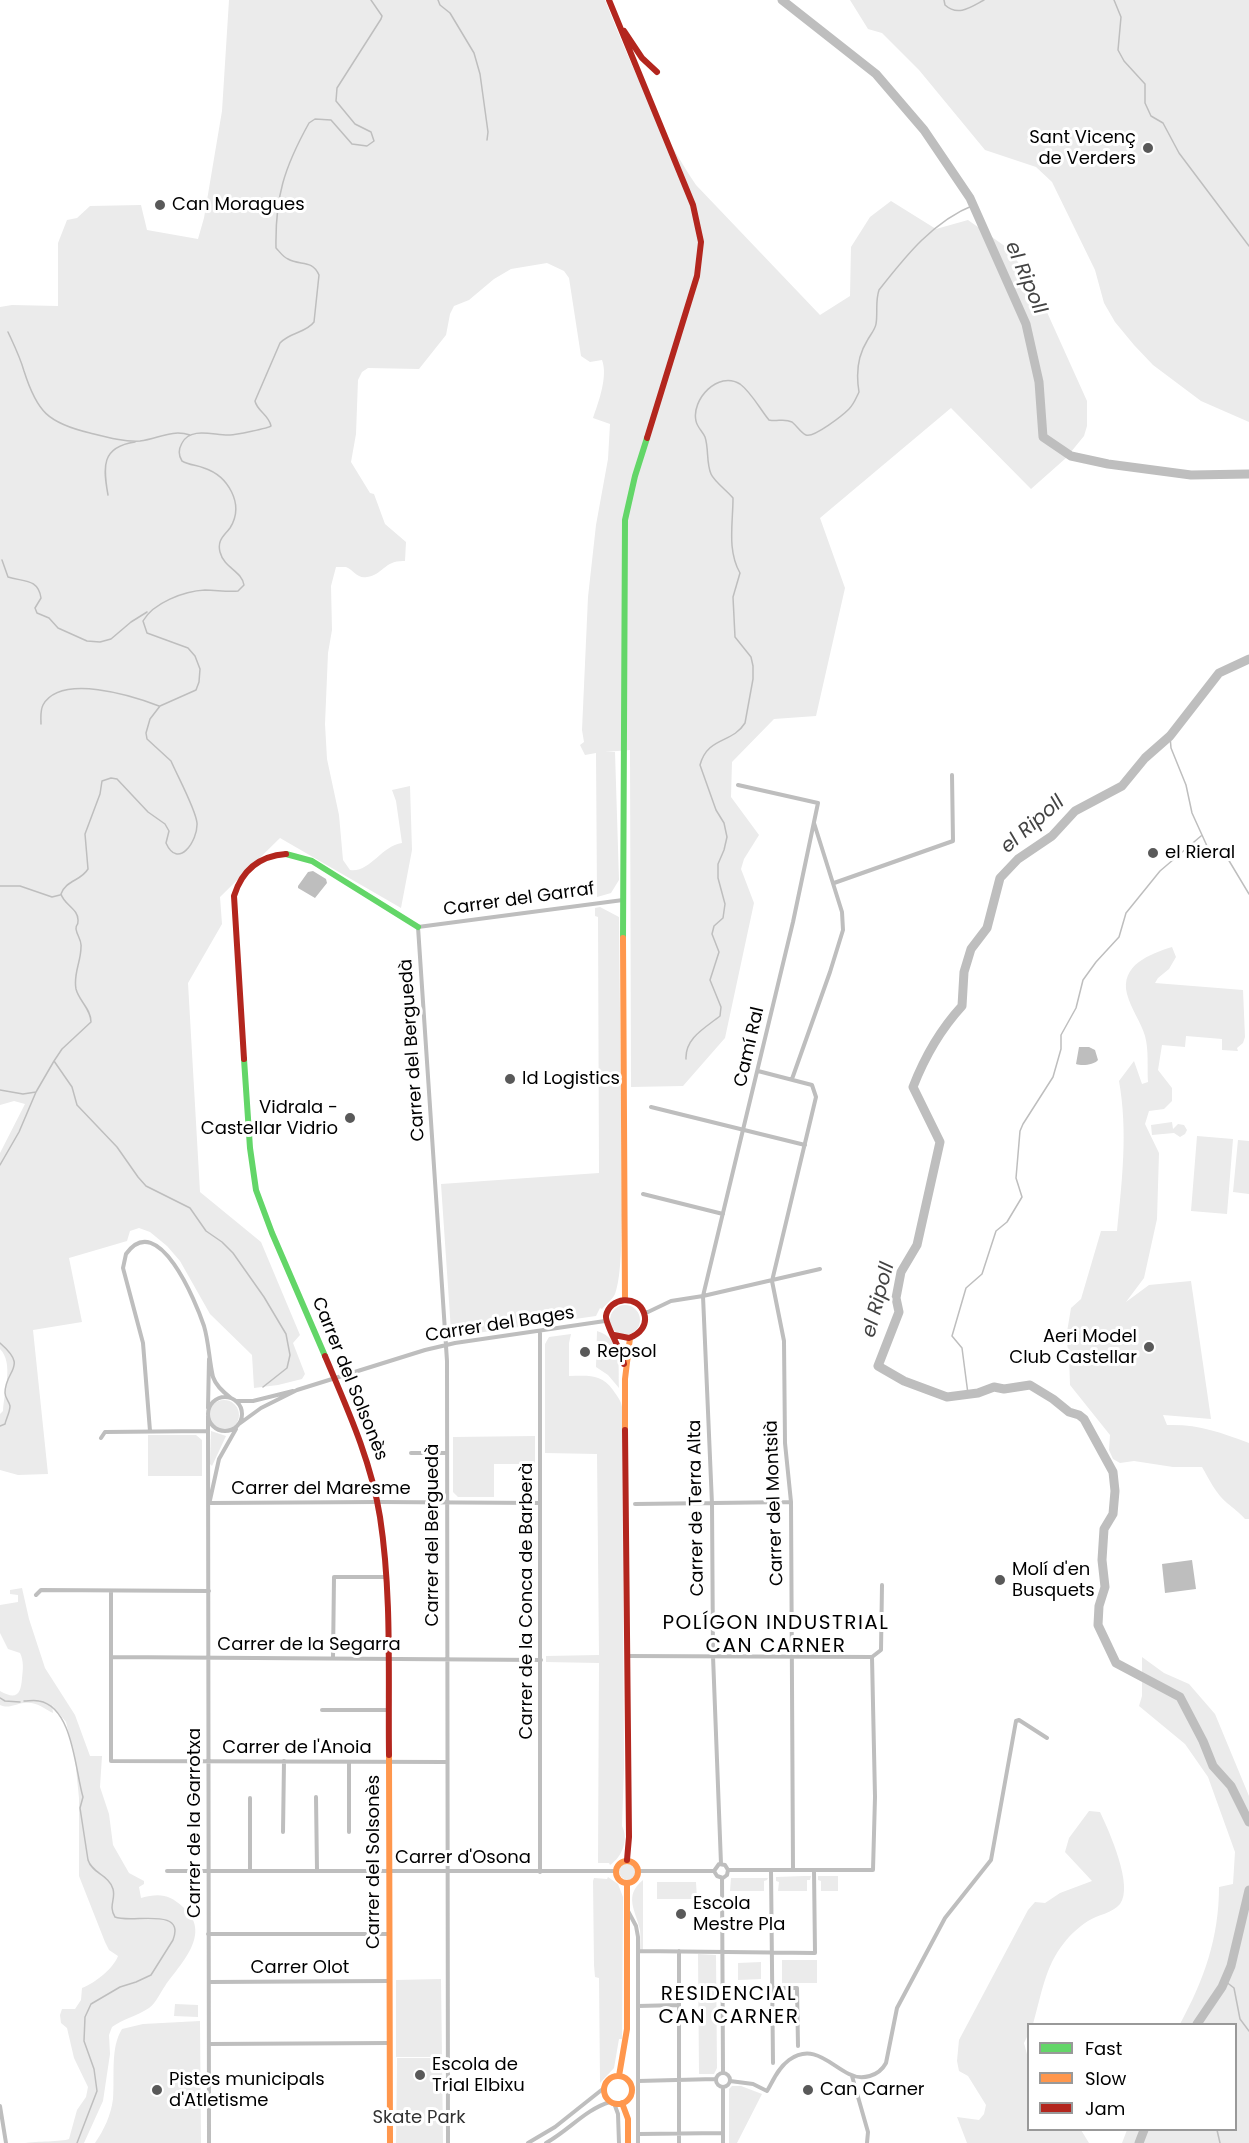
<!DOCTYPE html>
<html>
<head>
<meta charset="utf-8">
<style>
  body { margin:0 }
  #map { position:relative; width:1249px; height:2143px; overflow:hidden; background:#fff; font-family:Poppins,sans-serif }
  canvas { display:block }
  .legend { position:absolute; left:1027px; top:2023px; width:210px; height:108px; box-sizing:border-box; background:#fff; border:2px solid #999; margin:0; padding:8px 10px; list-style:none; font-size:18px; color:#000 }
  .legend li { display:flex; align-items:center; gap:12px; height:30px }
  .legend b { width:30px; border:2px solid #999 }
</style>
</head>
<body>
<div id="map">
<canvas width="1249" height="2143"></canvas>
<ul class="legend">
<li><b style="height:8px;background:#63d668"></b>Fast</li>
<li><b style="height:8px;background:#ff974d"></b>Slow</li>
<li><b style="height:8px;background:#b3261e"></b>Jam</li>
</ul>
</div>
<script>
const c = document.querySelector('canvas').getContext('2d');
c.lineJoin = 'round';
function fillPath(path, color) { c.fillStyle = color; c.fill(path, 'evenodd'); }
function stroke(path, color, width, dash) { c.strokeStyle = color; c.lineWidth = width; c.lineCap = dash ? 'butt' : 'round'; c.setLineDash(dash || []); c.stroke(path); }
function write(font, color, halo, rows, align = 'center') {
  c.font = font + ' Poppins,sans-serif'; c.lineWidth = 6; c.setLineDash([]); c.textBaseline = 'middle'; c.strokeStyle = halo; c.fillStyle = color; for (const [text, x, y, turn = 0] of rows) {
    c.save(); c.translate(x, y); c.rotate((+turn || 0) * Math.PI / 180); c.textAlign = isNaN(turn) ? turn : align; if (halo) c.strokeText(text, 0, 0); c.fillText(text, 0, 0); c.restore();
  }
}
const green = new Path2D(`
  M229 0H605C630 63 658 128 696 185L820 315 850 296 851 247 870 217 891 201 936 229 968 220 1006 247 1025 271 1046 310 1087 401V426L1084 436 1066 458 1031 489 951 408 820 518 845 588 816 716 774 719 732 762 731 797 759 835 744 859 741 869 754 903 725 1038 683 1086 631 1087 630 750 605 752H615L619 880 611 893 597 897 596 753 585 755 580 745 584 742 582 730 588 597 596 525 608 459 610 424 593 418C599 401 608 376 602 360L590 362 581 356 569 278 564 271 547 263 511 269 494 279 469 300 454 306 450 314 446 335 419 369 368 368 362 372 358 380 356 434 351 462 370 493 374 494 385 524 406 542 405 561C384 560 383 575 367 577 357 579 354 570 346 567 345 567 337 567 336 567L331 586 332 630 328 653 325 724 327 759 339 815 343 860 350 870C370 873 381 846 402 843L396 801 392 790 410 786 412 850 401 908 280 838 220 897 222 924 188 983 200 1192 261 1242 300 1335 293 1343 305 1374 302 1379 278 1385 254 1388 252 1355 210 1314 180 1261 167 1246 150 1232 139 1228 130 1231 127 1241 69 1258 82 1322 33 1330 48 1474 18 1475 0 1470V1414L3 1411C4 1392 14 1363 0 1349V1153L25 1104 14 1101 0 1105V307L12 305 58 306V243L67 220 77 218 90 206 141 205 147 230 198 239 204 218 222 111Z
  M850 0H1249V422L1201 401 1153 365 1134 345 1115 322 1104 303 1095 270 1052 182 1036 167 985 150 919 70 882 33 868 29Z
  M600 907 619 917 622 1216C621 1236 622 1275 615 1294 612 1300 606 1304 602 1309L600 1308 596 1316 456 1336 451 1331 441 1184 599 1173 598 917 595 916V908Z
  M1172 947 1176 957 1169 969 1158 978 1155 983 1243 990 1245 1037 1243 1043 1237 1048 1238 1051 1222 1050V1039L1186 1036 1185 1047 1162 1045 1158 1070 1172 1088V1101L1164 1109 1149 1111 1145 1124 1159 1153 1157 1219 1144 1278 1126 1302 1149 1285 1191 1281 1211 1419 1163 1415 1167 1425C1198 1424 1220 1432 1249 1443V1519H1245C1239 1512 1234 1509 1227 1503 1216 1494 1209 1479 1202 1467H1173L1134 1461 1120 1463 1113 1459 1109 1450 1110 1435 1070 1385 1069 1355 1066 1338 1071 1308 1081 1299 1101 1231H1117C1122 1180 1128 1132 1119 1081L1134 1061 1142 1084 1148 1082C1147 1068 1149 1050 1145 1036 1141 1022 1131 1009 1127 994 1120 965 1150 954 1172 947Z
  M1172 1122 1173 1129 1178 1124 1184 1125 1187 1130 1185 1134 1180 1137 1174 1133 1152 1135 1151 1125Z
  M1197 1136 1233 1139 1227 1214 1191 1211Z
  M1238 1140 1249 1141V1194L1233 1192Z
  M610 1320a15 15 0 1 1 30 0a15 15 0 1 1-30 0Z
  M597 1331C623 1339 618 1366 619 1388L608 1375 596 1367Z
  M571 1334 569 1343V1376C587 1376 601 1373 613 1390 617 1396 621 1400 622 1407L624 1768 622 1826C629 1840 622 1857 610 1865L609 1863H598L599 1663 546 1662V1656L599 1655 597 1454 545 1453V1344L549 1337Z
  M209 1415a15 15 0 1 1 30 0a15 15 0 1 1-30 0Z
  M211 1431 226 1436 212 1466 210 1464Z
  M148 1435H196L202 1440V1476H148Z
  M535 1436V1464H494V1497H458L453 1492V1437Z
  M22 1588 29 1619 45 1668 75 1715 90 1756H102L100 1787 109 1814 113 1845 129 1873 144 1881V1884L139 1887 141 1898C159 1893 169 1894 183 1907 213 1933 181 1963 165 1986 160 1993 156 2003 149 2008 137 2016 123 2019 112 2027L109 2035 110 2054 103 2101 84 2143H25C36 2141 62 2142 69 2139L77 2110 86 2097 88 2087 74 2058 67 2028 61 2023 60 2015 62 2009H75L81 2000 82 1988C95 1983 113 1969 118 1956L109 1950 105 1942 79 1876V1798L75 1758 66 1722 52 1705 53 1713C44 1708 35 1701 24 1703 15 1704 9 1709 0 1705V1691C16 1700 21 1695 22 1678 23 1670 24 1661 20 1653L8 1649 0 1633V1605L18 1602V1595L10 1594V1590Z
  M1142 1657 1164 1673 1189 1684 1215 1714 1249 1796V2143H1122L1127 2130H1236V2024H1180C1204 1980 1219 1938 1219 1887L1233 1884 1235 1852 1208 1777 1185 1744 1139 1706 1142 1696Z
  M1089 1811 1100 1812C1109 1831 1134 1886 1120 1904 1113 1913 1097 1915 1088 1921 1079 1927 1070 1935 1064 1943 1045 1966 1041 1997 1033 2024H1028V2035L1024 2043 1028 2058V2130H1081L1089 2143H967L957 2117 979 2120 984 2114 986 2105 968 2076 959 2071 957 2061 959 2040 1028 1910 1035 1902 1045 1903 1060 1893 1092 1881 1065 1852 1069 1838Z
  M619 1871a9 9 0 1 1 18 0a9 9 0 1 1-18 0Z
  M804 1876H811L810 1880H807V1891H778L779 1882 776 1881V1877Z
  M818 1876H838V1891H821V1881L818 1880Z
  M608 1877 618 1884 623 1897 622 2039H619L614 2068 600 2083 599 1978 595 1977 594 1965 593 1881 594 1878 607 1879Z
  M731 1878H768L767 1880 764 1881V1891H730Z
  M643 1880V1950H640C640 1943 641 1936 640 1930 636 1911 623 1896 643 1880Z
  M657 1882H696L697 1899H657Z
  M698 1954 716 1955 717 2068 714 2074H699Z
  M782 1960H817V1983H782Z
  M761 1962V1979L738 1980V1963Z
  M441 1979 442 2057H396V1980Z
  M175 2004 198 2005V2017L174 2016Z
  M200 2021 201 2143H95C104 2130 111 2115 113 2099 115 2077 110 2048 122 2029L143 2024Z
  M397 2058H442L443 2143H396Z
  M732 2086H741L762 2094 737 2143H729V2089Z`);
const water = new Path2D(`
  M313 871 326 879 327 883 315 898 298 888V886L308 872Z
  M1079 1047H1089L1095 1050 1098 1060C1094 1065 1082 1066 1076 1064Z
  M1192 1560 1196 1589 1165 1593 1162 1564Z`);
const stream = new Path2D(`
  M438 0 440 5 450 13 474 53 480 74 488 132 487 140
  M944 0 945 5C958 17 971 7 984 0
  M1114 0 1121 17 1118 50 1124 61 1145 84V103L1151 116 1163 123 1179 153 1249 246
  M8 332C14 345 20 357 24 371 37 412 48 423 90 433 106 437 124 442 140 441 158 439 171 429 190 435
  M108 495C103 467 101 447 135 442
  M2 560 8 577C23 582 38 578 41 598L35 608 37 613 49 618 58 628 87 641 100 642 111 639 131 622 147 612
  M41 724C41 718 40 711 43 705 61 673 133 696 159 706
  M1170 736 1171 748 1186 785 1192 813 1207 846 1228 859 1249 894
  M0 886H20L52 897 60 895
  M686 1059C685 1038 705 1028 720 1016L721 1007 710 980 719 952 712 934 714 926 723 918 725 904 718 878V864L724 850 727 837 724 823 716 810 700 765C708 736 732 744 745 723L753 679V666L751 657 735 637 733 597 740 573C727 550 733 524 733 498 727 491 714 481 711 474 706 462 709 449 705 437 703 432 697 427 696 421 691 400 718 370 740 384 751 392 760 409 769 420 777 422 784 418 792 422 797 426 801 433 806 435 814 438 843 415 849 409 854 404 856 398 859 392 856 374 857 357 867 341 870 335 875 330 876 324 878 312 875 302 879 290 905 257 933 221 974 205
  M54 1061 72 1087 77 1105 117 1147 138 1177 146 1186 190 1208 206 1231 222 1242 233 1253 264 1297 286 1334 290 1355 287 1368 263 1387
  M0 1090 23 1094 36 1092
  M0 1165 19 1132 36 1092 54 1061 62 1049 91 1022C91 1009 79 1001 76 989 73 974 81 962 81 947 82 940 77 936 76 929 76 923 78 927 78 921 79 909 64 905 61 894 66 880 81 881 88 869L85 834 100 794 102 781 111 778 117 779 148 812 165 824 169 831 166 843C178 870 198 841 197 823 196 810 177 775 171 761L147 739 146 733 150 719 160 706 196 690 199 682 200 669 195 656 188 648 147 633 143 621C153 603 184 591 205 590 216 590 227 592 238 591L244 585C242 571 224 568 220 552 217 540 224 536 230 528 245 504 228 476 204 468 196 465 189 465 182 461 178 455 178 450 182 443 191 426 215 436 230 435 235 435 269 428 271 426 269 415 257 411 255 401L280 343C290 332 306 333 314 322L319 275C312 259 300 266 288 259 283 257 280 252 276 248 275 197 284 168 309 123L315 119 331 120 352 144 367 146 374 141 371 132 355 124 336 101 337 88 381 19 382 16 371 0
  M0 1343C29 1368 5 1369 5 1393 5 1398 9 1401 10 1406 10 1412 6 1419 5 1424L0 1426
  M968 1394 962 1348 952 1336 966 1288 982 1274 996 1231 1007 1222 1022 1197 1016 1178 1020 1131 1023 1124 1053 1077 1061 1049V1035L1076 1008 1083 980 1096 962 1119 937 1126 913 1160 871 1201 836
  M0 1698 5 1701 20 1702
  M24 1701C29 1701 34 1700 39 1701 73 1707 75 1770 83 1797L80 1808 88 1860C92 1873 109 1875 113 1889 116 1899 108 1906 115 1917 131 1924 186 1906 173 1940L151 1975 136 1982 120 1987 91 2004 85 2017 84 2041 94 2069 97 2091 77 2143
  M1225 1981 1234 1988 1240 2019 1249 2031
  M1217 2130 1220 2143`);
const river = new Path2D(`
  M782 0 876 74 924 130 970 198 1026 324 1039 382 1043 437 1071 456 1108 464 1191 475 1249 474
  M1249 659 1219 673 1170 736 1145 758 1122 786 1075 811 1052 836 1018 859 1000 878 987 928 971 949 964 972 962 1006C940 1030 925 1056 913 1087L940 1142 917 1245 901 1272 896 1298 899 1312 878 1366 904 1381 947 1397 978 1393 994 1387 1004 1389 1030 1385 1053 1399 1069 1412 1079 1415 1084 1419 1113 1472 1115 1491 1113 1514 1104 1529 1102 1560 1105 1587 1099 1606 1098 1625 1116 1663 1180 1697 1203 1741 1213 1766 1231 1786 1249 1822
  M1197 2024 1222 1987 1231 1966 1249 1890
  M1139 2143 1144 2130`);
const street = new Path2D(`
  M834 883 953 841 952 775
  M758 1071 812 1085 816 1097 772 1281 784 1341 785 1443 791 1502 793 1870
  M792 1079 830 972 843 930 842 912 814 823
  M651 1107 805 1145
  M643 1194 723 1214
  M644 1312H648L671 1301 703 1296 820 1269
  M540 1331V1872
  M208 1414a17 17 0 1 1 34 0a17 17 0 1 1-34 0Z
  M236 1401H253L293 1391
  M208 1408 209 1359
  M208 1416 209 2143
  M239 1424 261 1408 297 1390 425 1350 455 1343 605 1321
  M150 1431 143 1343 123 1268 126 1254C158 1209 196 1302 204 1326 209 1343 209 1360 213 1377 216 1386 223 1392 231 1398
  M101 1438 105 1432 207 1431
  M411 1453H447
  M210 1500 219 1459 236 1429
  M209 1503 378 1502 540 1503
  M635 1504 791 1502
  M111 1591V1761L446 1762
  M36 1595 41 1590 209 1591
  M627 1656 872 1657
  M112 1657 541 1660
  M872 1657 881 1650 882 1585
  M333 1658 334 1577H386
  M322 1710H388
  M316 1797 317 1870
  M250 1798V1870
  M283 1832 284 1761
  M349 1832V1762
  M721 1864 713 1656 712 1504 703 1296 793 922 818 803 738 785
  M728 1870H873L875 1797 872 1657
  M771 1870 773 2063
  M167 1871H616
  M638 1871H714
  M714 1871 717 1876 723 1878 727 1875 728 1870
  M714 1871 719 1864 725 1865 728 1870
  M722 1878 723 2072
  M628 1911 636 1926 638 1937V2143
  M208 1934H388
  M638 1951 815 1953 814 1870
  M679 1951V2143
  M210 1982 389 1981
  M723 1988H797L798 2046
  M638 2006 679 2005
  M209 2044 389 2043
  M716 2080a7 7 0 1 1 14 0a7 7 0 1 1-14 0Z
  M852 2076 868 2132 867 2143
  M638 2081 715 2079
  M730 2081 753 2084 767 2091C773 2081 778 2068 789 2060 813 2043 829 2064 849 2074 862 2081 879 2076 886 2063L897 2008 945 1918 991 1860 1016 1721 1019 1720 1047 1738
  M723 2087V2143
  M614 2103 618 2114 619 2143
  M0 2106 6 2143
  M639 2134 723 2133
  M448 2143 447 1361 418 927 623 900
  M528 2143 555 2127 604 2088
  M546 2143C568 2131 586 2109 610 2102`);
const fast = new Path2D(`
  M286 854 312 861 418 927
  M623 938 625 520 635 476 647 438
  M244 1059 250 1148 256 1190 272 1233 325 1356`);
const slow = new Path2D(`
  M623 938 625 1300
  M625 1430V1379L630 1338
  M389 1755 390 2143
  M616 1872a11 11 0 1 1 22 0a11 11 0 1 1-22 0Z
  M619 2076 627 2029V1883
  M604 2090a14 14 0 1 1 28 0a14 14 0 1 1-28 0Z
  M622 2103 628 2119V2143`);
const jam = new Path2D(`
  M609 0 693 205 701 242 697 276 647 438
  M624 31 642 58 657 72
  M244 1059 234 896C242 870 259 856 286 854
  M614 1335 629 1338C640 1334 648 1325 644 1313 638 1294 609 1297 606 1316 605 1325 622 1350 624 1364
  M325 1356C347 1408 371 1460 380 1517 392 1595 388 1676 389 1755
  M625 1430 629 1837 627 1860`);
const markers = [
  [1148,148,6,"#595959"],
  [160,205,6,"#595959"],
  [1153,853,6,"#595959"],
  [510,1079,6,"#595959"],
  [350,1118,6,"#595959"],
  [1149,1347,6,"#595959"],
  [585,1352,6,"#595959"],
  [1000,1580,6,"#595959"],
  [681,1914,6,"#595959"],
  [420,2075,6,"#595959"],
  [157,2090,6,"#595959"],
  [808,2090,6,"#595959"]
];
const poiNames = [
  ["Sant Vicenç",1136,138,"right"],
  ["de Verders",1136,159,"right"],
  ["Can Moragues",172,205],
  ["el Rieral",1165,853],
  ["Id Logistics",522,1079],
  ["Vidrala -",338,1108,"right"],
  ["Castellar Vidrio",338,1129,"right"],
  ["Aeri Model",1137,1337,"right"],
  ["Club Castellar",1137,1358,"right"],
  ["Repsol",597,1352],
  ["Molí d'en",1012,1570],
  ["Busquets",1012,1591],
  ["Escola",693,1904],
  ["Mestre Pla",693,1925],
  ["Escola de",432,2065],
  ["Trial Elbixu",432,2086],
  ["Pistes municipals",169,2080],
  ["d'Atletisme",169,2101],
  ["Can Carner",820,2090]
];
const streetNames = [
  ["Carrer del Garraf",519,900,-8],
  ["Camí Ral",750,1047,-77],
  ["Carrer del Berguedà",413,1050,-94],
  ["Carrer del Bages",500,1325,-9],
  ["Carrer del Solsonès",349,1379,68],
  ["Carrer del Maresme",321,1489],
  ["Carrer del Montsià",775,1503,-92],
  ["Carrer de Terra Alta",697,1508,-91],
  ["Carrer del Berguedà",433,1535,-90],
  ["Carrer de la Conca de Barberà",527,1601,-90],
  ["Carrer de la Segarra",309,1645],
  ["Carrer de l'Anoia",297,1748],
  ["Carrer de la Garrotxa",195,1823,-90],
  ["Carrer d'Osona",463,1858],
  ["Carrer del Solsonès",374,1862,-90],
  ["Carrer Olot",300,1968]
];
const parkNames = [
  ["Skate Park",419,2118]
];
const waterNames = [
  ["el Ripoll",1025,278,67],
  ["el Ripoll",1033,825,-41],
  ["el Ripoll",879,1300,-75]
];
const neighbourhoodNames = [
  ["POLÍGON INDUSTRIAL",776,1624],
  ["CAN CARNER",776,1647],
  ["RESIDENCIAL",729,1995],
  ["CAN CARNER",729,2018]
];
fillPath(green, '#ebebeb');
fillPath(water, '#bebebe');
stroke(stream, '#bebebe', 1.5);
stroke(river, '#bebebe', 9);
stroke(street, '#bebebe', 4);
stroke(fast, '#63d668', 6);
stroke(slow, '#ff974d', 6);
stroke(jam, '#b3261e', 6);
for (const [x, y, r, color] of markers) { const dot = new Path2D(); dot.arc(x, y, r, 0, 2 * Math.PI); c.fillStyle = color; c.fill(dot); stroke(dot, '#fff', 2); }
write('18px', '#000', '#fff', poiNames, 'left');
write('18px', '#000', '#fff', streetNames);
write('18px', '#323232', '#fff', parkNames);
write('italic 20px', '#434343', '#fff', waterNames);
c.letterSpacing = '1.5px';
write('20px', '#000', '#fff', neighbourhoodNames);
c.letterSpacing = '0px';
</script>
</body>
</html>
